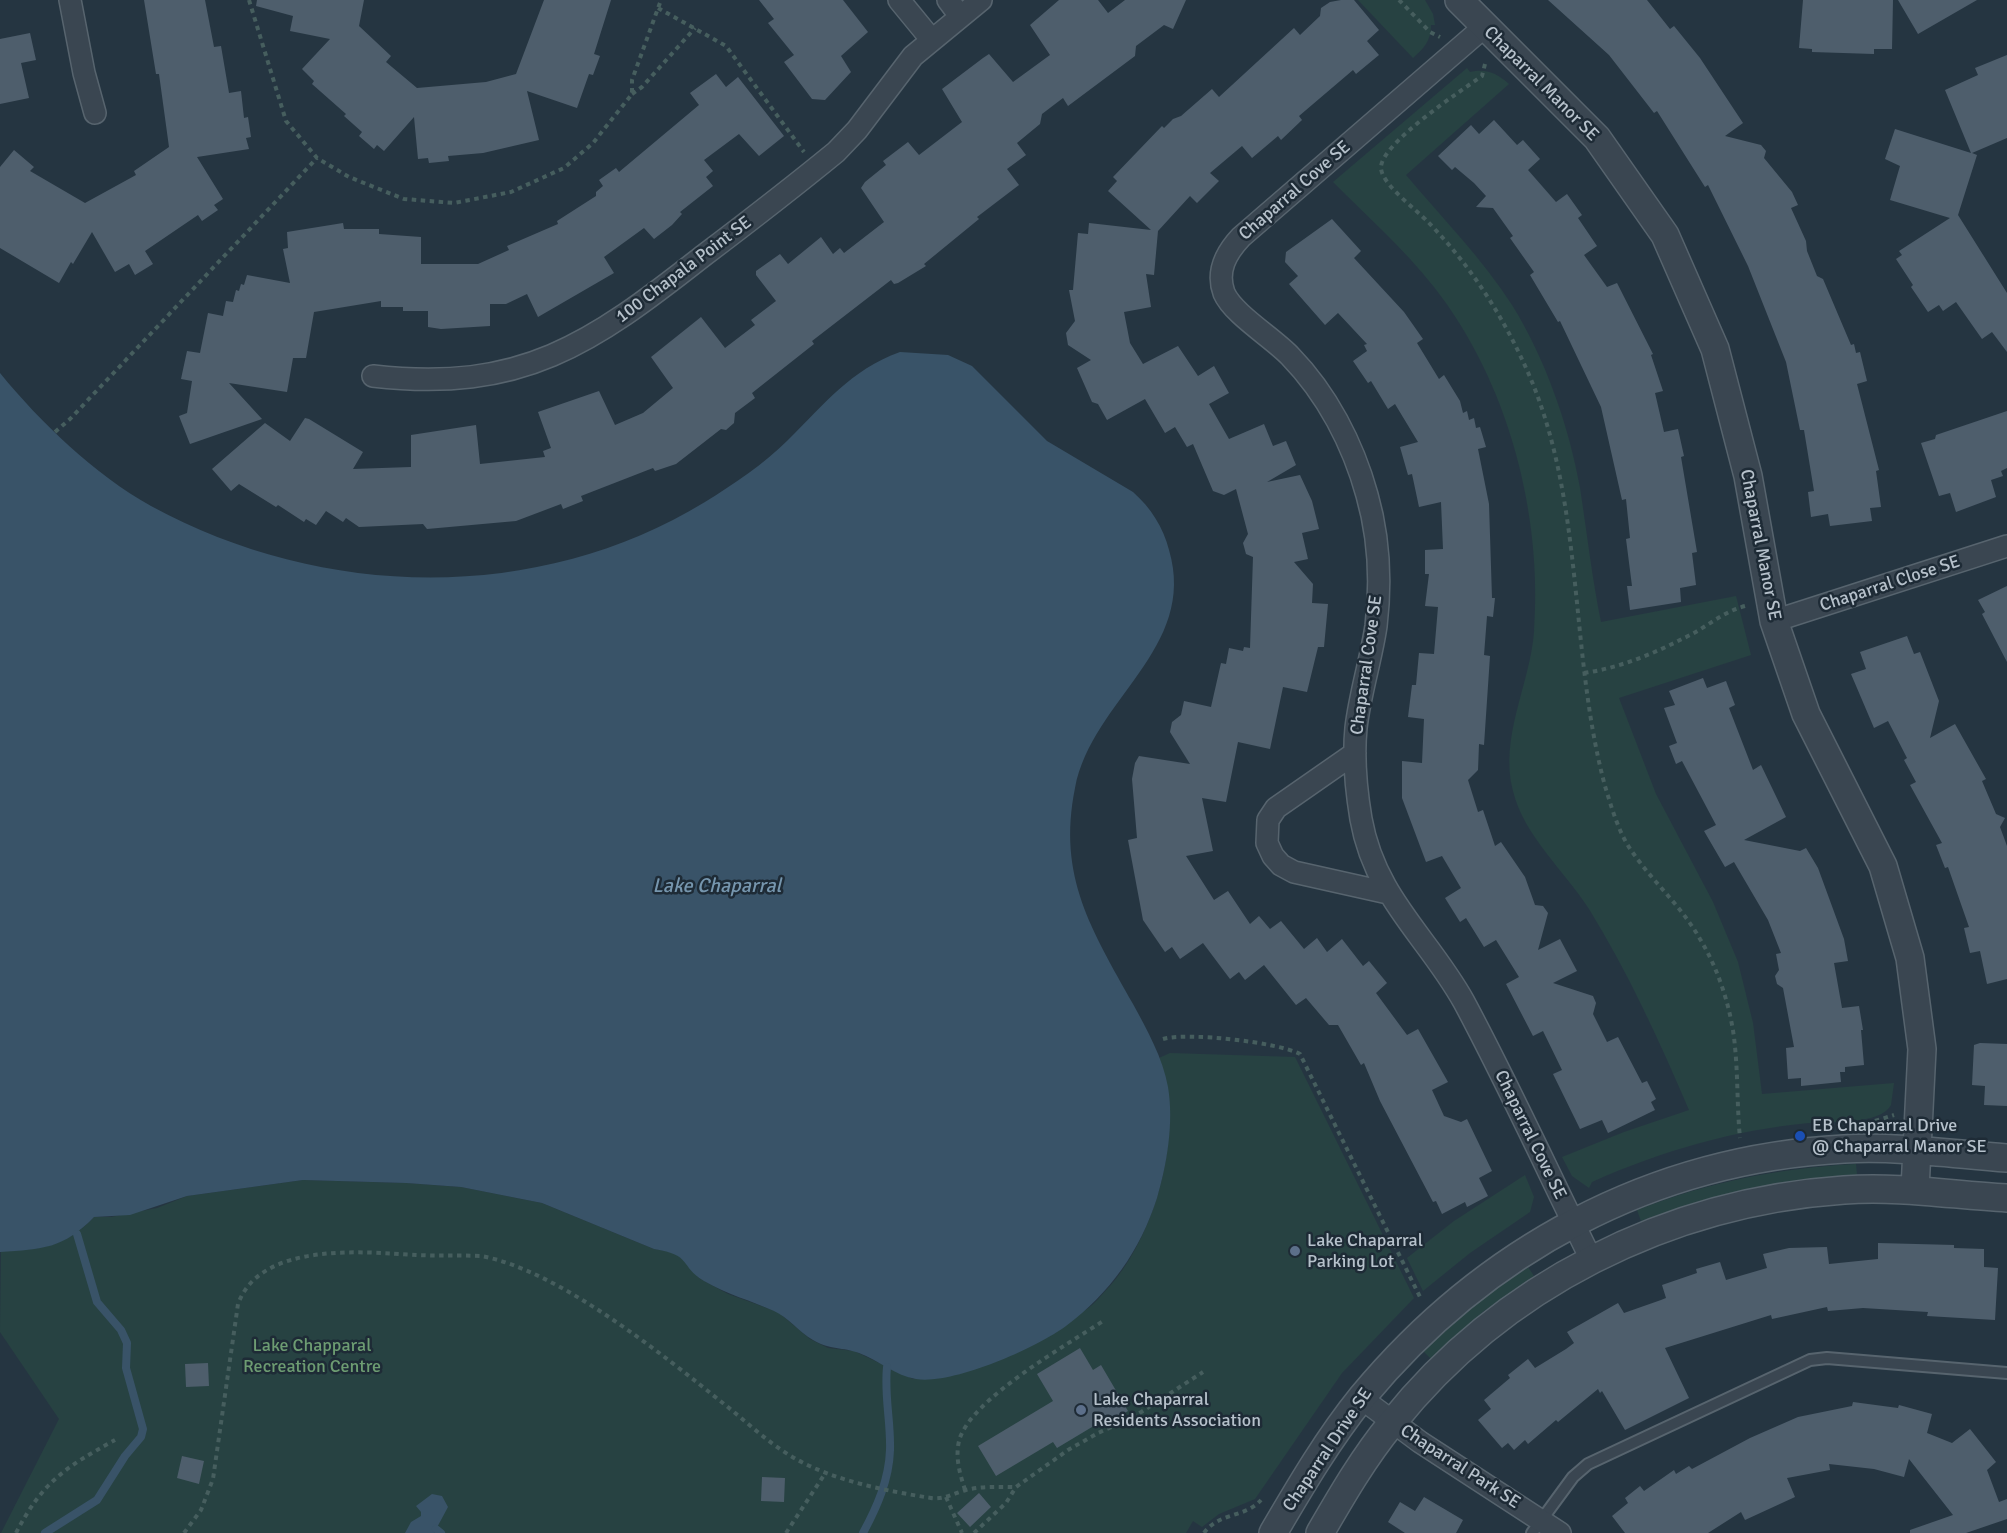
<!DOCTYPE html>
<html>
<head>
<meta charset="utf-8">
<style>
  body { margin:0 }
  canvas { display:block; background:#253541 }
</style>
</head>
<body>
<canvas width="2007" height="1533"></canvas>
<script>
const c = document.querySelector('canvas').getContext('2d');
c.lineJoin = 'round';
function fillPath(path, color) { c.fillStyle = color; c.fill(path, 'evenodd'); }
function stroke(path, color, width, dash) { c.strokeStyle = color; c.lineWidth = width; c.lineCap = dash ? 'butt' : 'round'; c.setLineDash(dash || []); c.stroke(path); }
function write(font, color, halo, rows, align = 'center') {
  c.font = font + ' Signika,sans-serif'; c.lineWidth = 5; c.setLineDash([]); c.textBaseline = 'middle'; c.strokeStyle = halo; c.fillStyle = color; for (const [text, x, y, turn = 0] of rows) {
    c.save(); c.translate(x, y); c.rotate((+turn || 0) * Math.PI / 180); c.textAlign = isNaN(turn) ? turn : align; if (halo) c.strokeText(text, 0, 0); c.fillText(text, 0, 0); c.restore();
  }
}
const green = new Path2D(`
  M1358 0H1425L1433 14 1435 25H1431C1431 41 1424 48 1413 58Z
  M1467 68 1470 72C1486 68 1497 73 1509 84L1406 175C1442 218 1482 258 1512 305 1545 358 1569 426 1580 488 1587 533 1592 578 1601 622L1736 596 1751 655 1619 698 1656 794 1713 902 1738 962 1753 1023 1762 1094 1894 1083 1891 1105C1880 1125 1831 1121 1809 1123 1734 1130 1661 1151 1592 1182L1589 1188 1572 1176 1562 1157 1624 1132 1689 1110C1660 1042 1628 972 1589 909 1564 870 1524 836 1513 791 1499 737 1530 685 1534 632 1543 514 1508 381 1434 287 1404 249 1367 216 1333 182Z
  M1170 1053 1295 1057 1414 1298 1342 1373 1255 1499 1219 1514 1202 1527 1193 1521 1186 1533H1L59 1419 0 1332 1 1251C43 1249 64 1248 94 1217H111L157 1208 187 1196 303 1180 406 1183 461 1187 542 1203 654 1249 673 1252 685 1260 699 1278 728 1294 778 1312 810 1339 828 1348 854 1351 913 1379C952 1363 992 1347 1032 1331 1049 1324 1071 1318 1087 1309 1095 1304 1103 1293 1110 1286 1157 1233 1186 1126 1159 1058Z
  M1856 1164 1857 1175C1782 1180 1712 1195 1641 1221L1637 1210C1708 1182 1780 1168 1856 1164Z
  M1525 1175 1534 1197 1530 1212 1470 1253 1423 1291 1407 1258 1454 1221Z
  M1528 1267 1534 1276 1484 1311 1431 1359 1423 1351 1482 1299Z`);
const water = new Path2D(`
  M900 352 948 355 972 366 1047 441 1133 492C1151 508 1163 527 1169 550 1198 649 1092 699 1075 788 1057 877 1092 930 1133 1004 1147 1030 1163 1058 1168 1087 1174 1123 1167 1164 1157 1198 1140 1251 1110 1293 1066 1326 1036 1348 953 1385 916 1379 896 1376 878 1360 859 1353 843 1347 830 1350 813 1340 799 1332 788 1317 774 1311 750 1300 728 1295 704 1281 679 1266 693 1255 654 1249L542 1203 461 1187 406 1183 303 1180 187 1196 130 1215 94 1217C63 1249 43 1249 0 1252V373C41 423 94 474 151 506 322 599 536 605 705 502 734 484 764 464 788 440 825 404 850 370 900 352Z
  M432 1494 442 1496 448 1507 434 1533H405L411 1522 421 1516V1512L416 1506Z`);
const stream = new Path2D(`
  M436 1529 441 1533
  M45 1533 97 1500 125 1456 141 1437 143 1429 126 1368 127 1343 121 1330 97 1302 77 1234
  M863 1533C877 1507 889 1480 890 1450 891 1423 884 1395 887 1367`);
const building = new Path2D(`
  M144 0H205L214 47 221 46 229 93 241 91 244 118 248 117 251 137 246 138 249 149 197 157 223 199 214 205 218 210 202 221 198 215 145 251 153 264 135 275 129 264 115 272 92 232 73 264 71 262 59 283 0 248V167L14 150 34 167 30 171 85 203 136 175 134 171 169 147 159 74H156Z
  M257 0H364L359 26 391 56 386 62 417 88 486 82 516 74 544 0H611L594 54 600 56 593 75 589 74 577 108 527 91 539 140 483 153 448 156 449 161 429 163 428 158 418 159 414 117 384 151 377 145 374 149 359 136 362 132 344 116 346 114 312 84 314 81 302 69 330 39 290 31 293 16 256 6Z
  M759 0H843L868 32 841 56 851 72 825 100 812 99 784 62 794 55 768 23 774 19Z
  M1059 0H1098L1108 13 1125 0H1186L1173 29 1164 25 1136 46 1135 56 1068 106 1063 98 1042 114 1040 124 1017 143 1026 155 1007 169 1019 185 977 217 979 219 924 264 926 266 898 283 894 284 891 280 812 341 814 344 752 393 755 398 735 413 734 423 726 430 721 429 676 464 655 471 653 468 581 496 583 501 563 509 561 504 516 521 427 529 423 524 359 527 346 518 343 522 326 511 316 525 306 519 304 522 278 505 276 507 239 484 231 491 212 469 265 423 290 441 305 418 309 419 363 452 353 469 411 467V435L476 425 480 464 545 457 543 451 551 448 538 412 599 391 615 425 643 413 673 388 651 357 701 317 725 348 755 325 751 320 776 301 756 275V271L780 254 788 264 821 237 833 254 840 248 844 253 884 222 861 188 865 182 886 165 883 161 908 142 919 155 962 122 942 89 983 58 989 54 1013 82 1050 55 1030 25Z
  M1341 0H1354L1379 30 1367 41 1379 55 1356 74 1353 70 1299 116 1302 120 1281 140 1278 136 1252 158 1242 146 1210 173 1219 181 1197 203 1190 196 1158 231 1154 275 1146 274 1151 307 1124 312 1130 343 1143 364 1178 346 1198 376 1214 366 1229 393 1209 404 1229 439 1264 424 1273 446 1286 441 1296 465 1267 482 1300 475 1312 501 1319 529 1302 533 1308 559 1294 562 1313 584 1312 603 1328 604 1324 647H1318L1307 692 1283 687 1270 749 1238 742 1226 802 1202 798 1213 851 1186 856 1214 900 1228 891 1250 924 1259 916 1270 929 1281 921 1304 949 1317 938 1327 952 1342 939 1363 966 1369 961 1387 983 1376 993 1407 1035 1418 1029 1448 1082 1432 1090 1444 1116 1461 1122 1467 1119 1492 1171 1479 1178 1488 1196 1467 1207 1465 1202 1442 1214 1436 1201 1433 1202 1380 1101 1364 1063 1361 1065 1338 1025H1329L1306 998 1296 1005 1264 965 1245 980 1239 972 1230 979 1203 943 1180 959 1172 947 1165 952 1143 920 1128 840 1137 838 1132 779 1135 763 1139 756 1190 764 1170 732 1172 722 1181 715 1184 701 1211 707 1221 663 1226 664 1229 648 1243 651 1244 647 1250 648 1253 557 1246 554 1243 543 1248 534 1236 489 1224 495 1213 491 1193 444 1187 447 1175 427 1165 433 1145 399 1107 420 1098 404 1092 402 1077 368 1091 360 1068 345 1066 333 1075 321 1069 290H1073L1078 233 1088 234 1089 223 1151 230 1108 191 1117 181 1113 177 1162 126 1164 128 1173 119 1181 116 1212 89 1219 97 1294 28 1300 35 1320 16 1321 8 1330 2Z
  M1548 0H1647L1670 29 1674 26 1700 58 1743 123 1725 136 1761 145 1766 151 1764 158 1792 192 1798 205 1791 208 1806 241 1807 251 1817 276 1823 279 1851 345 1854 344 1856 353 1860 352 1867 381 1857 384 1879 470 1876 471 1881 507 1870 508 1872 521 1830 526 1828 514 1811 517 1808 492 1814 491 1804 430H1800L1786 362 1748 266 1708 185 1705 187 1657 111 1654 113 1609 55Z
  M1803 0H1893L1892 49H1874V54L1812 52V49L1799 48Z
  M1898 0H1977L1918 34Z
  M30 33 36 60 21 63 29 98 0 104V39Z
  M2007 55V138L1972 153 1977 155 1958 215 2007 293V352L1992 332 1982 339 1956 302 1943 311 1939 305 1928 312 1911 287 1913 285 1896 259 1902 255 1899 251 1950 218 1890 200 1900 166 1885 159 1895 129 1971 153 1945 90 1978 75 1975 68Z
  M716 74 726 87 738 77 784 136 759 156 739 134 704 160 713 171 706 177 713 186 680 212 682 214 672 225 654 239 644 228 604 257 614 273 538 317 527 294 506 304H490V326L441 329 428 327V311H403V307H381V301L314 312 306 358H293L287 392 229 383 262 419 190 444 179 416 187 413 192 381 181 379 187 351 200 353 208 313 223 316 226 301 233 302 236 290 239 291 241 284 244 285 247 275 290 283 283 249 288 248 287 232 343 223 344 229H379V234L421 237V264H478L509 250 507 246 558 224 557 221 596 196V192L603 186 599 180 616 168 619 172 699 105 690 93Z
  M1494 120 1517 145 1523 140 1540 159 1528 170 1556 202 1567 194 1582 215 1578 218 1597 246 1584 255 1607 287 1617 283 1653 354 1651 355 1663 391 1655 393 1664 432 1678 429 1684 456 1681 457 1697 552 1692 553 1696 585 1680 588 1681 602 1630 610 1627 586H1632L1626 539 1630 538 1626 499 1622 500 1601 407 1560 321 1558 322 1530 275 1534 272 1510 238 1513 236 1493 208 1476 207 1486 196 1474 183 1455 167 1452 170 1438 156 1471 125 1479 134Z
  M1332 219 1361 251 1354 258 1404 312 1423 339 1417 343 1439 379 1444 375 1460 401 1463 413 1467 411 1469 420 1474 418 1476 428 1480 427 1486 447 1478 449 1489 504 1492 598H1495L1493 617 1487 616 1484 655 1490 656 1484 745 1479 744 1478 770 1468 780 1478 812 1483 810 1495 846 1501 842 1525 877 1535 905 1543 906 1548 913 1538 950 1560 939 1577 971 1553 983 1593 996 1596 1003 1593 1014 1607 1042 1618 1037 1642 1083 1647 1081 1656 1099 1651 1102 1655 1110 1608 1133 1602 1120 1580 1129 1553 1074 1562 1070 1543 1031 1533 1036 1506 984 1519 977 1496 940 1484 947 1466 918 1460 922 1445 898 1461 888 1442 856 1426 862 1402 798V761L1422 763 1424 719 1408 717 1412 685H1416L1419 653 1434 654 1438 607 1425 606 1429 574H1425V550L1443 549 1441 502 1419 507 1412 474 1408 475 1400 447 1418 442 1395 404 1388 409 1371 381 1368 383 1353 361 1367 351 1364 345 1367 344 1338 313 1325 325 1289 284 1298 276 1285 262 1286 252Z
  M2007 411V468L2001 471 2003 476 1991 480 1996 497 1956 512 1950 493 1939 496 1921 443 1935 439 1936 435Z
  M2007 586V662L1982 614 1985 612 1978 600Z
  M1907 636 1914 654 1920 652 1939 701 1930 738 1955 724 1986 779 1982 781 1996 814 2005 818 2000 827 2007 846V979L1987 984 1980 951 1970 953 1964 928 1969 927 1948 867 1945 868 1936 845 1942 843 1910 785 1916 782 1904 760 1907 758 1888 721 1874 728 1851 674 1866 669 1860 652Z
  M1703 678 1707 688 1726 681 1735 705 1729 708 1753 770 1761 765 1786 817 1744 840 1800 851 1806 848 1818 868 1844 939 1848 961 1834 963 1842 1008 1859 1006 1863 1030H1861L1864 1065 1845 1067V1072H1840L1841 1082 1801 1086V1078L1788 1079 1786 1048 1794 1047 1783 988 1777 984 1775 976 1779 970 1776 954 1781 953 1768 920 1734 862 1725 867 1704 831 1716 825 1682 761 1676 764 1669 746 1677 743 1664 708 1675 705 1669 691Z
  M1980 1043 2007 1044V1106L1984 1105 1985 1086 1972 1085 1974 1045Z
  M1878 1243 1954 1245V1248L1984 1249V1267L1998 1268 1995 1320 1927 1316 1928 1312 1863 1308 1828 1311 1827 1307 1772 1319 1771 1315 1665 1348 1689 1398 1625 1430 1602 1391 1600 1393 1598 1389 1558 1422 1556 1420 1528 1444 1525 1440 1514 1450 1508 1443 1502 1448 1478 1420 1491 1409 1484 1400 1510 1378 1508 1375 1528 1359 1535 1368 1566 1349 1574 1343 1567 1332 1618 1303 1624 1313 1661 1300 1666 1298 1662 1285 1697 1273 1696 1269 1720 1262 1726 1280 1767 1268 1763 1254 1789 1248 1827 1247 1829 1264 1878 1259Z
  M1080 1348 1093 1370 1101 1365 1128 1411 1115 1419 1107 1418 1057 1448 1053 1442 996 1476 978 1446 1053 1401 1037 1374Z
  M208 1363 209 1386 186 1387 185 1364Z
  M1853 1402 1898 1408 1899 1405 1932 1414 1927 1433 1952 1443 1970 1429 1996 1462 1987 1470 1999 1502 2007 1499V1519L1966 1533H1910V1530L1953 1515 1909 1459 1904 1477 1874 1469 1829 1464 1830 1470 1787 1478 1795 1497 1745 1520 1741 1512 1708 1533H1625L1612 1516 1628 1503 1625 1498 1640 1486 1644 1491 1674 1470 1676 1474 1689 1466 1692 1469 1750 1438 1798 1417 1852 1406Z
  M182 1456 204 1461 199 1484 177 1478Z
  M762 1477 785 1478 784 1502 761 1501Z
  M979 1493 991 1507 970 1527 957 1513Z
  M1424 1497 1463 1520 1456 1533H1405L1388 1522 1400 1502 1415 1511Z`);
const path = new Path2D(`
  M249 0 286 121 317 158 349 177 404 199 454 203 511 192 564 168 593 143 632 94V80L661 0
  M1399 0 1430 32 1440 37
  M658 8 726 46 804 152
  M1485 64 1482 76C1462 90 1380 144 1381 168 1382 185 1416 209 1428 222 1472 267 1505 319 1530 377 1585 507 1569 652 1605 786 1612 809 1619 834 1633 853 1654 883 1682 907 1700 939 1719 970 1732 1011 1735 1047 1738 1077 1737 1108 1740 1138
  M632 94 642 87 695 28
  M55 432 70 419 317 158
  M1584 673C1619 668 1653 654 1684 638 1706 628 1722 612 1745 606
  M1163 1039C1187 1032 1277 1042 1300 1054L1421 1299
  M1875 1121 1894 1115
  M965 1490C960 1474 955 1458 959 1441 969 1400 1067 1345 1103 1321
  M946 1497 962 1533
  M16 1533C43 1481 66 1467 115 1440
  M184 1533 201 1510 213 1479 238 1304C261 1241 364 1252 416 1255 438 1256 459 1255 481 1256 558 1270 662 1354 724 1404 747 1422 769 1444 796 1459 835 1481 887 1491 931 1498 944 1500 954 1493 966 1490 982 1486 999 1487 1016 1487
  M786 1533 826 1472
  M974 1533 1006 1503 1016 1487 1068 1450 1098 1433 1132 1418 1203 1372
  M1204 1533C1219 1512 1245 1518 1261 1500`);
const service = new Path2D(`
  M1532 1533 1573 1477 1588 1464 1810 1360 1827 1358 2007 1373`);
const minor = new Path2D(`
  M70 0 84 73 95 113
  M899 0 931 39
  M948 0 960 16
  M1484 27 1241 237C1226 253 1216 271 1224 293 1233 314 1273 338 1290 356 1327 394 1353 444 1367 495 1379 537 1381 584 1376 626 1371 660 1360 693 1356 728 1353 758 1356 789 1361 819 1375 898 1428 937 1464 1002 1509 1086 1549 1174 1591 1259
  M373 376C522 393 591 344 703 256 748 222 792 188 836 152L857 130 913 56 981 0
  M1774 621 2007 546
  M1355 753 1276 808 1268 820 1267 843 1273 856 1281 865 1294 872 1388 893
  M1361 1398 1420 1442 1560 1533`);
const tertiary = new Path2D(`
  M1459 0 1597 138 1665 235 1715 349 1748 476 1774 621 1806 714 1883 866 1910 958 1922 1049 1915 1189
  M1273 1533C1300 1487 1328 1439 1362 1397 1484 1250 1652 1159 1844 1149 1899 1146 1953 1154 2007 1158
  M1320 1533C1342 1495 1364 1457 1392 1423 1502 1285 1668 1202 1844 1190 1899 1186 1952 1195 2007 1198`);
const markers = [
  [1800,1136,6,"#1a4fb4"],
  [1295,1251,6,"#5c6f8a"],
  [1081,1410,6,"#5c6f8a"]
];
const streetNames = [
  ["Chaparral Manor SE",1541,84,45],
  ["Chaparral Cove SE",1295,191,-41],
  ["100 Chapala Point SE",684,270,-37],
  ["Chaparral Manor SE",1760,545,79],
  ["Chaparral Close SE",1890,584,-18],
  ["Chaparral Cove SE",1367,665,-82],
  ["Chaparral Cove SE",1530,1135,64],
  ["Chaparral Drive SE",1328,1450,-56],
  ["Chaparral Park SE",1460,1467,33]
];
const poiNames = [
  ["EB Chaparral Drive",1812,1126],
  ["@ Chaparral Manor SE",1812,1147],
  ["Lake Chaparral",1307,1241],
  ["Parking Lot",1307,1262],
  ["Lake Chaparral",1093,1400],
  ["Residents Association",1093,1421]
];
const parkNames = [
  ["Lake Chapparal",312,1346],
  ["Recreation Centre",312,1367]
];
const waterNames = [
  ["Lake Chaparral",717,887]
];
fillPath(green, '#274242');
fillPath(water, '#395368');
stroke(stream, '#395368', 8);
fillPath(building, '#4e5e6c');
stroke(service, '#57646e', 14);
stroke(minor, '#57646e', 24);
stroke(tertiary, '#57646e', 30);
stroke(path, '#465e5e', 4, [4.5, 4.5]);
stroke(service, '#3a4651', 10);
stroke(minor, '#3a4651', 21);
stroke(tertiary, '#3a4651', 27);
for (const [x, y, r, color] of markers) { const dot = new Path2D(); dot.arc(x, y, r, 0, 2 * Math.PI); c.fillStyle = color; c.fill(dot); stroke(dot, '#1e2b36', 2); }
write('18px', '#b6c1cb', '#1e2b36', streetNames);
write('18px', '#b6c1cb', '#1e2b36', poiNames, 'left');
write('18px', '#6d9c72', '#1e2b36', parkNames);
write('italic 20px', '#7696ae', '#1e2b36', waterNames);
</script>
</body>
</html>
